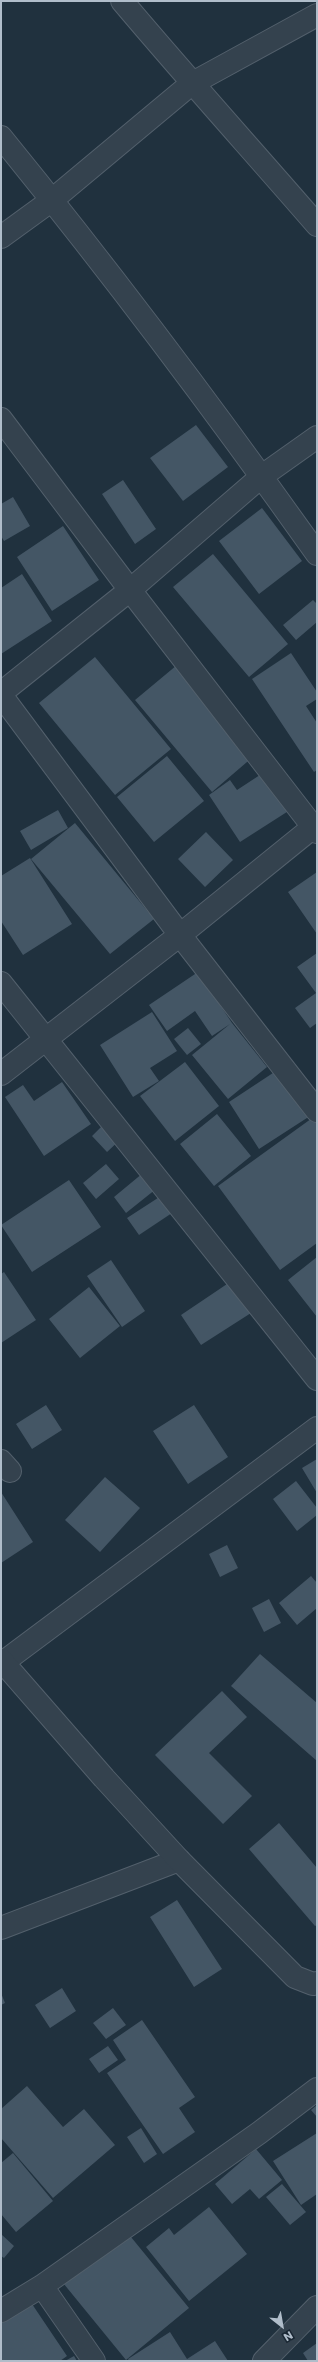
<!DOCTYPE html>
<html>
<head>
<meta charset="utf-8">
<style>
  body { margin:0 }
  #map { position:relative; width:318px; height:2362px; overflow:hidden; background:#20313e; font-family:Poppins,sans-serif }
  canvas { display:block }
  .frame { position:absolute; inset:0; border:2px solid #b0bdca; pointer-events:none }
  .north { position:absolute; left:262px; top:2306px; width:40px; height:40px; -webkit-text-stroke:3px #1a2733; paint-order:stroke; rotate:149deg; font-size:11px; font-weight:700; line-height:16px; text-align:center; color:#b0bdca }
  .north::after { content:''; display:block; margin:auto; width:14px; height:18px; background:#b0bdca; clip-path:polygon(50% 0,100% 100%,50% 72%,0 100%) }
</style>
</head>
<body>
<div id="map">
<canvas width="318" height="2362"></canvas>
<div class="frame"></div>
<div class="north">N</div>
</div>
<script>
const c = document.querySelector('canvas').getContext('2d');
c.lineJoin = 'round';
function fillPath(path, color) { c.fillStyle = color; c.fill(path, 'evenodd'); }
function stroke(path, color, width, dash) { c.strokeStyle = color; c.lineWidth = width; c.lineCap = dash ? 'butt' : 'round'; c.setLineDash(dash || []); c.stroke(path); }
const building = new Path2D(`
  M196 425 228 467 183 501 150 458Z
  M123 480 156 529 135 544 102 494Z
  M13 497 30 526 4 541 1 536V504Z
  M262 508 302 561 259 594 219 541Z
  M63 526 99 580 52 611 17 557Z
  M213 554 288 644 249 677 173 587Z
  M22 574 52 621 1 654V588Z
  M313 600 317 604V622L296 640 283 625Z
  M291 653 317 692V699L306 706 317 723V770L314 772 252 679Z
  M95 657 171 749 115 795 39 703Z
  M177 665 254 756 212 792 135 700Z
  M167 756 204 801 154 842 117 797Z
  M266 771 290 810 240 842 209 795 230 780 237 790Z
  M58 810 68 828 31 850 20 831Z
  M75 823 154 919 110 954 31 859Z
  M206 832 233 860 205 887 178 859Z
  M30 858 72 924 23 955 1 921V876Z
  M317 872V934L288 892Z
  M317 953V1023L310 1028 295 1008 316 993 297 967Z
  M198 972 232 1023 267 1067 228 1099 192 1055 230 1024 212 1036 195 1011 167 1031 149 1005Z
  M152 1012 177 1051 150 1068 159 1081 133 1097 100 1045Z
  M188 1028 201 1044 187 1055 174 1039Z
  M185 1062 219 1106 175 1141 140 1096Z
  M279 1069 310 1116 259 1149 229 1102Z
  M62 1082 91 1124 44 1156 5 1097 23 1085 34 1101Z
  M217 1114 251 1156 214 1186 180 1144Z
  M315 1116 317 1119V1243L280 1270 218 1186Z
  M106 1122 122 1138 107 1152 92 1136Z
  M106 1164 119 1179 96 1199 83 1183Z
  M143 1173 156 1189 126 1213 114 1197Z
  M69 1180 101 1227 32 1272 1 1225Z
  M164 1194 175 1211 139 1235 127 1218Z
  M317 1257V1317L288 1280Z
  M111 1260 145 1311 122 1327 87 1276Z
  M4 1272 36 1320 1 1343V1274Z
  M230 1282 251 1313 201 1345 181 1315Z
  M89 1287 120 1326 80 1358 49 1319Z
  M46 1405 62 1430 32 1449 16 1424Z
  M194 1405 228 1457 188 1484 153 1431Z
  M317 1459V1493L302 1468Z
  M105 1477 140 1508 100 1552 65 1520Z
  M296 1481 317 1508V1515L297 1531 273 1499Z
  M1 1492 33 1542 1 1563Z
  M227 1545 238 1568 220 1577 209 1554Z
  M311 1576 317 1583V1608L297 1625 279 1603Z
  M269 1599 281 1623 264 1632 252 1608Z
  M260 1654 317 1703V1761L231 1686Z
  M222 1691 247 1717 209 1753 252 1796 223 1824 155 1755Z
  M279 1823 317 1868V1925L315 1926 249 1849Z
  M177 1900 222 1969 194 1987 150 1917Z
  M62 1988 76 2011 50 2028 35 2005Z
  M1 1993 5 2003 1 2005Z
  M113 2008 126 2025 106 2039 93 2023Z
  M142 2020 195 2097 179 2108 195 2132 163 2154 107 2073 126 2060 113 2040Z
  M108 2046 118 2060 99 2073 89 2059Z
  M27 2086 63 2127 84 2109 115 2145 53 2198 1 2138V2109Z
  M317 2105V2117L311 2110Z
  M141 2128 157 2154 144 2163 127 2137Z
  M317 2133V2194L301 2205 273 2161Z
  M256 2149 282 2180 259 2199 250 2189 232 2204 215 2184Z
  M13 2153 53 2201 16 2232 1 2214V2163Z
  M282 2184 306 2212 290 2225 266 2197Z
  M209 2207 247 2254 189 2301 146 2247 169 2228 174 2235Z
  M122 2226 189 2308 126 2360 59 2278Z
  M1 2234 14 2246 4 2258 1 2256Z
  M30 2301 67 2356 60 2361 1 2360V2320Z
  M170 2332 187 2359 215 2341 228 2361H129L128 2359Z
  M317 2343V2361H308L303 2353Z
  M74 2356 77 2361H65Z`);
const minor = new Path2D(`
  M122 1C186 77 252 150 317 225
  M1 137C111 272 216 412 317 554
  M1 237 52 200 191 84 317 15
  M1 419 130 590 317 832
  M1 693 130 590 262 476 317 437
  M1 695 180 935 317 1111
  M1 983 317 1379
  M1 1074 180 935 317 824
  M1 1461 10 1471
  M1 1664 317 1428
  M1 1928 179 1860
  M42 2286 94 2361
  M1 2311 42 2286 259 2133 317 2089
  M264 2361 317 2307`);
const tertiary = new Path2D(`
  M1 1660 104 1778 179 1860 295 1977 313 1984 317 1983`);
fillPath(building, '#445665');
stroke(minor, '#53606c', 24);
stroke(tertiary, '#53606c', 24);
stroke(minor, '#34424e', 22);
stroke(tertiary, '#34424e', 22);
</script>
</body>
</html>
